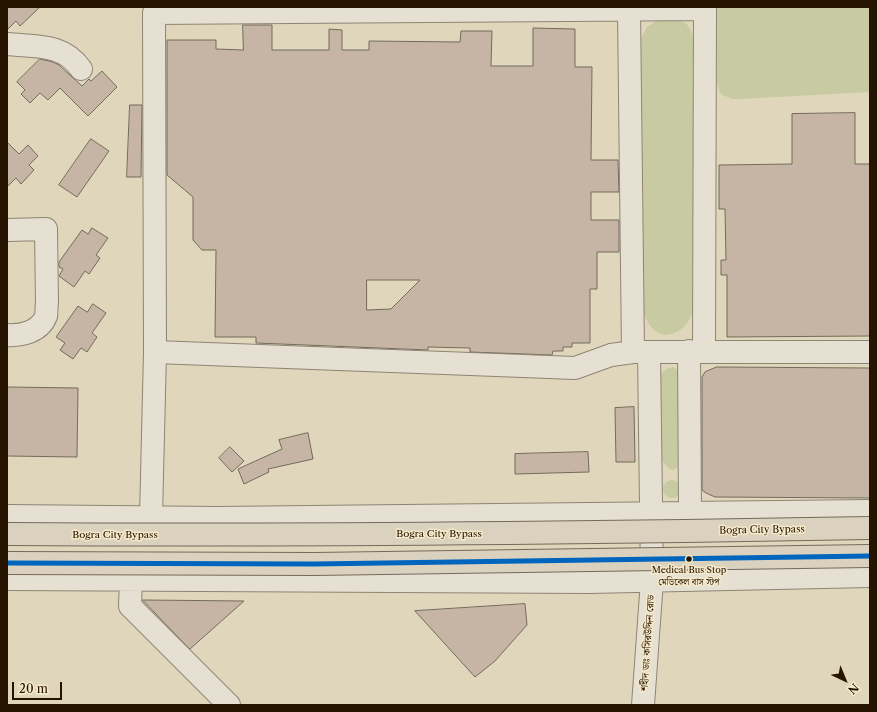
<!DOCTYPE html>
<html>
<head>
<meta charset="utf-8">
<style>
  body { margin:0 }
  #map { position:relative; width:877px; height:712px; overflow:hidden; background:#e0d6bb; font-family:"Libre Caslon Text",serif }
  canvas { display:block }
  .frame { position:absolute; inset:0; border:8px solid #261300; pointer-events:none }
  .north { position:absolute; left:825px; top:660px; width:40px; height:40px; -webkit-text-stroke:3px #f5e9c9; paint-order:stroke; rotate:136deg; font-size:11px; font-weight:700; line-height:16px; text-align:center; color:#261300 }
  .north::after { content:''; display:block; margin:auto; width:14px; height:18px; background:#261300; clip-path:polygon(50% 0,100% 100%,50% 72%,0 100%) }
  .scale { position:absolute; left:12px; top:682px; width:50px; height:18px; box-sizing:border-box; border:2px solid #261300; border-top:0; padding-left:5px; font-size:12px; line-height:14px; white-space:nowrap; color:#261300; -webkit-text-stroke:3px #f5e9c9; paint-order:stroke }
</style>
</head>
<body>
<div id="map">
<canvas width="877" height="712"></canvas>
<div class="frame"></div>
<div class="north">N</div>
<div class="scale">20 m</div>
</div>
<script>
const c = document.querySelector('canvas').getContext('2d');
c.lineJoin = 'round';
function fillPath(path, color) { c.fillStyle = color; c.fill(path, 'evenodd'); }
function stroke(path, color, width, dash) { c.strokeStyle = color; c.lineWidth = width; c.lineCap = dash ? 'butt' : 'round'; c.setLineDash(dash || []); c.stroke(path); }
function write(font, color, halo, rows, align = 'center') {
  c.font = font + ' "Libre Caslon Text","Noto Serif Bengali",serif'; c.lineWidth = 3; c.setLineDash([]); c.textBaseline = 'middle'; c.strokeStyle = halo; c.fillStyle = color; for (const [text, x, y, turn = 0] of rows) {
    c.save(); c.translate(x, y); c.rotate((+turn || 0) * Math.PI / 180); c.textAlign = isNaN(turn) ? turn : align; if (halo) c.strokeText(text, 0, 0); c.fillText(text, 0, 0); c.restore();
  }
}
const green = new Path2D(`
  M716 7H870V92L739 99H732L723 95 720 92 717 84Z
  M658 20C678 20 689 17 694 40L692 314C688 327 670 341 657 332 650 328 646 319 643 312L641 38 647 27Z
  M673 367 678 370 681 466 673 470 669 469 661 459 660 375 666 369Z
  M663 489a9 9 0 1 1 18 0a9 9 0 1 1-18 0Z`);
const building = new Path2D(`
  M7 7H40L20 26 16 21 7 30Z
  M243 25H272V50H329V29L342 30V50H369V41L460 42 461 31H492L491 66H533V28L575 29V67H592L591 160H618L619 192H591V220H619V252H597V289H590V343H572V347H563V351H553L552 355 470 352V348L428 347V350L256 343V337H215L216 250H202L193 240V197L167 175V40H216V49L243 50ZM367 280H420L391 309 367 310Z
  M40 59 53 62 59 65 82 86 89 79 91 81 102 71 117 87 88 116 60 88 48 100 40 93 30 103 21 94 25 90 17 82Z
  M130 105H142L141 177H127Z
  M855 113V164H870V336L727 337V275H721V260H726L725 209H719V165L792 164V114Z
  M91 139 109 151 77 197 59 185Z
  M7 142 19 154 28 145 38 156 29 165 34 170 21 184 16 178 7 187Z
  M92 228 108 238 96 255 100 258 89 274 85 271 74 287 59 276 63 269 59 267V262L82 230 88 234Z
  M93 304 106 313 92 333 97 337 87 352 81 348 73 359 60 350 65 343 56 337 78 306 87 312Z
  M717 367 870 368V498L715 497 706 493 702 490V377L705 372Z
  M7 387 78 388 77 457 7 456Z
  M634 407 635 462H616L615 408Z
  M308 433 313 459 268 469 269 472 244 484 238 469 282 449 279 440Z
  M230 447 244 461 232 472 219 458Z
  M588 452 589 472 515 474V454Z
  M143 600 244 601 190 649Z
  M525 604 527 625 495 661 475 677 415 611Z`);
const minor = new Path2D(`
  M629 10 633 352
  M7 44C36 47 63 43 81 69
  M7 230 46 229 47 303C46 307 47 312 46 316 40 332 21 336 7 335
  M689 351 690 513
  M155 352 575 368 611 355 633 352H870
  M704 352 705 7
  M7 516 217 518 870 511
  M151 517 155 352 154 13 705 9
  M7 579 589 582 870 576
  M131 580 130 606 229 705
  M643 705 652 580 649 352`);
const highwayBridge = new Path2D(`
  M7 534C295 536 582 533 870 528
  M7 563 314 564 870 556`);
const bus1 = new Path2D(`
  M7 563 314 564 870 556`);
const markers = [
  [689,559,3.5,"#261300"]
];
const busNames = [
  ["Medical Bus Stop",689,570],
  ["মেডিকেল বাস স্টপ",689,582]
];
const streetNames = [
  ["Bogra City Bypass",762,530,-1],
  ["Bogra City Bypass",439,534],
  ["Bogra City Bypass",115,535],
  ["শহীদ ডাঃ কসিরউদ্দিন রোড",648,643,-86]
];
fillPath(green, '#c8cba2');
fillPath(building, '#c6b5a4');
stroke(building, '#736b5b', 1);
stroke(minor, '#8d8574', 24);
stroke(minor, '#e6e0d3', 22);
stroke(highwayBridge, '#736b5b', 24, []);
stroke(highwayBridge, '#dad1be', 22);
stroke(bus1, '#0065bd', 5);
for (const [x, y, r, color] of markers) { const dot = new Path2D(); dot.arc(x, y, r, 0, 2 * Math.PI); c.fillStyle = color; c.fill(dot); stroke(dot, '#f5e9c9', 1.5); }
write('9px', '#261300', '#f5e9c9', busNames);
write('10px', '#261300', '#f5e9c9', streetNames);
</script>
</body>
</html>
